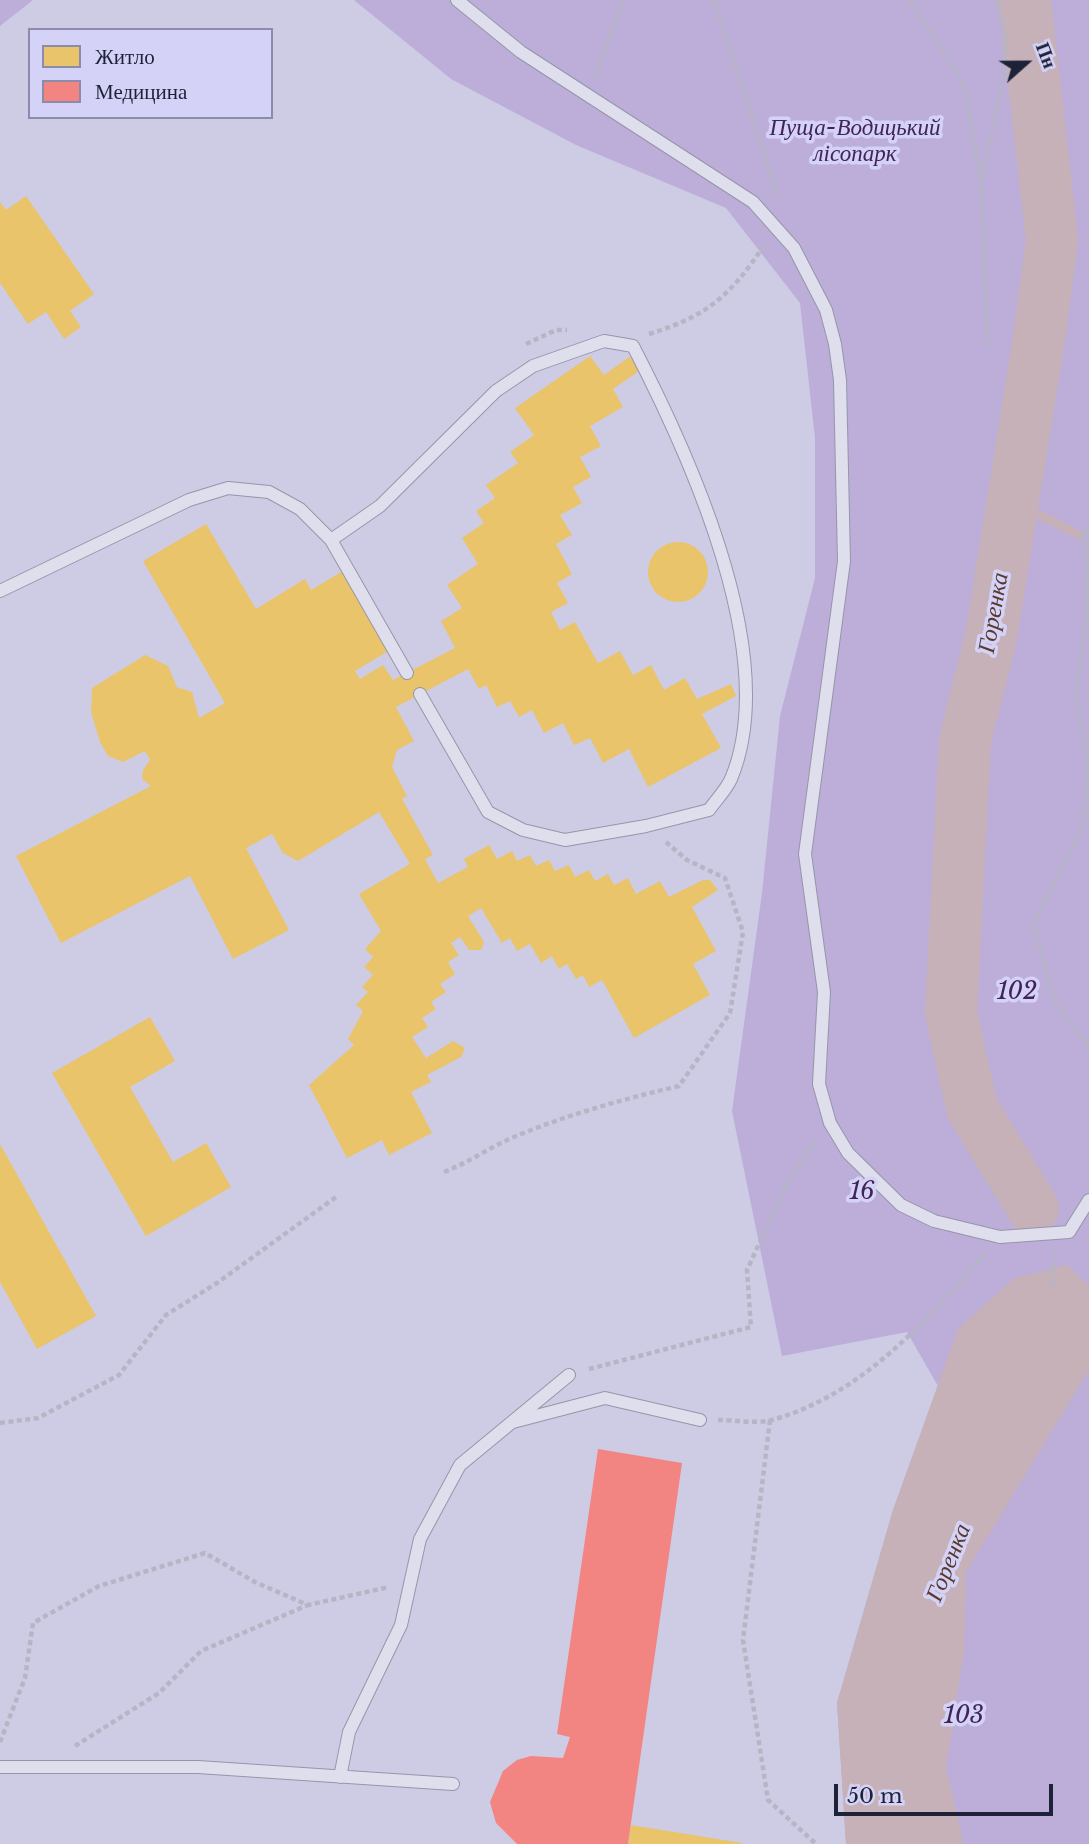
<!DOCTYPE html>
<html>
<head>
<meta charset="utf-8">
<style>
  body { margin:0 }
  #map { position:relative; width:1089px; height:1844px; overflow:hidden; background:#cdcce4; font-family:"Libre Baskerville",serif }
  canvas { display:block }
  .legend { position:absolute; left:28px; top:28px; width:245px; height:91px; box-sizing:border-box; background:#d4d2f7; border:2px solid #8b8cab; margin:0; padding:9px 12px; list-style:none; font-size:21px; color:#1d2239 }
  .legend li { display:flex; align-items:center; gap:14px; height:35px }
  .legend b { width:35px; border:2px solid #8b8cab }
  .north { position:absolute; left:991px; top:28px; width:70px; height:70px; -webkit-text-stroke:5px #d4d2f7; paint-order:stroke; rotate:69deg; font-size:19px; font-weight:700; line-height:28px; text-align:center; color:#1d2239 }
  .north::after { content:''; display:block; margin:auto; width:24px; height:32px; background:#1d2239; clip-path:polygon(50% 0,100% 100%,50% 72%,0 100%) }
  .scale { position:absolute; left:834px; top:1784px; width:219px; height:32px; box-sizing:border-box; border:4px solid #1d2239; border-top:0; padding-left:9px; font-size:21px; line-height:24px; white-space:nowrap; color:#1d2239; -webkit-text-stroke:5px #d4d2f7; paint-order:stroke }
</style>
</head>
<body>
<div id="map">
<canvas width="1089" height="1844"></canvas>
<ul class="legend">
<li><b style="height:19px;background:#e9c46a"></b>Житло</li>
<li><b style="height:19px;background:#f28482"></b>Медицина</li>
</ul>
<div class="north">Пн</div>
<div class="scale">50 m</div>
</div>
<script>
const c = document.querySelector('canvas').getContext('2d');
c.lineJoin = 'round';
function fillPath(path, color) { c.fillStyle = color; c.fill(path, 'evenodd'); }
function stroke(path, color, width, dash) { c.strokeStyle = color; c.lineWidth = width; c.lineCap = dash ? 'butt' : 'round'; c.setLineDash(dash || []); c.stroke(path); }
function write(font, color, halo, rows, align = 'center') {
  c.font = font + ' "Libre Baskerville",serif'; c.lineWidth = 7; c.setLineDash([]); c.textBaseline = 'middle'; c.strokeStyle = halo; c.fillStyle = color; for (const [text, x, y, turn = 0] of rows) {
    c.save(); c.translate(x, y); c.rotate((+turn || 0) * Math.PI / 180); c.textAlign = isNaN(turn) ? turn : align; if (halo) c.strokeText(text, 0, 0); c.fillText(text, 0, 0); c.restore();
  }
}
const green = new Path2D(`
  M0 0H33L0 26Z
  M354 0H1089V1844H846L837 1703 893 1510 938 1386 907 1332 782 1356 732 1111 762 893 780 716 815 578V438L800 303 726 208 576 145 451 79Z`);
const water = new Path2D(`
  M1067 1265 1089 1286V1370L966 1572 964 1650 946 1768 964 1844H846L837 1703 893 1510 958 1329 1013 1279Z`);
const homes = new Path2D(`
  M26 196 94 294 70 311 81 327 64 339 46 312 28 324 0 283V202L6 210Z
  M590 356 604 375 629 357 638 362 642 369 613 389 623 407 590 426 601 446 580 457 591 477 573 487 582 503 560 515 572 535 556 544 572 574 557 583 568 603 551 612 560 630 575 622 598 663 620 651 633 675 651 665 664 690 685 678 697 699 731 684 736 696 702 714 721 748 648 787 629 749 603 763 590 738 574 745 563 723 544 733 532 710 519 717 510 701 497 707 486 685 479 689 468 669 396 707 414 741 397 750 392 767 407 796 402 799 433 855 425 859 438 883 468 867 464 859 489 845 497 859 512 851 517 861 530 855 536 866 549 860 555 871 569 865 575 877 589 870 595 881 608 874 614 885 628 878 636 894 660 881 669 897 703 880H710L718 890 692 907 716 951 693 964 710 995 634 1038 602 980 589 987 583 975 576 979 567 964 559 969 552 956 541 963 530 944 517 951 510 938 502 943 481 908 468 916 484 942 481 950H469L460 937 451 943 459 955 448 962 455 974 440 984 446 992 431 1002 436 1009 422 1018 428 1027 412 1037 426 1058 453 1041 465 1048 461 1057 427 1075 431 1082 411 1092 432 1133 389 1155 382 1140 347 1158 309 1085 354 1045 348 1039 363 1011 356 1005 368 992 362 987 373 975 364 967 373 957 365 949 381 931 359 894 410 864 379 812 298 861 283 853 272 834 246 848 289 930 233 959 190 876 61 943 16 856 151 786 142 779 143 770 150 760 145 751 123 762 108 756 100 742 91 712 92 688 145 655 168 666 177 687 192 692 199 718 225 703 143 561 206 524 256 609 305 579 311 590 343 571 390 650 355 671 360 679 383 665 393 680 455 648 441 621 462 608 447 585 478 564 462 538 484 523 476 511 495 498 486 485 518 463 510 452 534 435 515 408Z
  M648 572a30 30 0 1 1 60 0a30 30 0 1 1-60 0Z
  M150 1017 175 1061 130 1087 173 1162 206 1143 231 1187 146 1236 52 1073Z
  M0 1144 96 1316 37 1349 0 1282Z
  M631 1825 742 1843V1844H628Z`);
const health = new Path2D(`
  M598 1449 682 1463 628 1844H517L496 1823 490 1802 503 1771 517 1760 531 1756 563 1758 570 1737 557 1734Z`);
const stream = new Path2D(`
  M1014 502 1081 536`);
const river = new Path2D(`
  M1025 0 1052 240 1040 332 991 637 965 740 951 1013 972 1108 1033 1208`);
const path = new Path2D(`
  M714 0 778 197
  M910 0 964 84 981 183 988 348
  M595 78 623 0
  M982 179 1004 75 1005 32 996 0
  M649 334C708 316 731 295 765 244
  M526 344 556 330H567
  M1089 532H1082L1087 561 1086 615 1076 695 1088 762 1083 826 1034 923 1054 1001 1089 1047
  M444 1172C467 1163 486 1150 507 1140 562 1116 620 1100 679 1086L730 1013 743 932 725 878 687 860 666 842
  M1051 1285 1056 1252
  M589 1369 751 1327 747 1270 789 1179 817 1141
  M718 1420C735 1420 756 1424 772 1420 862 1395 926 1321 985 1254
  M770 1420 743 1640 768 1800 816 1844
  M0 1423 38 1418 119 1375 166 1315 217 1283 336 1197
  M0 1742 25 1678 33 1623 99 1586 205 1553 255 1582 308 1605 389 1587
  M75 1746 159 1693 201 1651 308 1605`);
const lane = new Path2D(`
  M457 0 521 52 753 202 794 248 826 310 835 344 840 380 844 561 805 854 824 992 819 1084 830 1123 848 1153 901 1205 934 1221 1000 1237 1069 1232 1089 1200
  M331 540 380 506 496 391 533 366 604 341 633 346C690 456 782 657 731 779 726 790 716 800 709 810L646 826 565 840 523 830 488 812 420 694
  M0 591 189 500 228 488 269 492 300 509 331 540 407 673
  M513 1422 605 1398 700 1420
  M0 1767H198L453 1784
  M340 1777 349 1732 401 1625 420 1539 460 1465 569 1375`);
const parkNames = [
  ["Пуща-Водицький",855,129],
  ["лісопарк",855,155],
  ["102",1017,993],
  ["16",862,1193],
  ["103",964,1717]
];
const waterNames = [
  ["Горенка",994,613,-80],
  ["Горенка",949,1563,-68]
];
fillPath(green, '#bcaed8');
fillPath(water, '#c5b1b7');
fillPath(homes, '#e9c46a');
fillPath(health, '#f28482');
stroke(stream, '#c5b1b7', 9);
stroke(river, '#c5b1b7', 52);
stroke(lane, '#9596aa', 14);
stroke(path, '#b5b6c5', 4.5, [5, 3.5]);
stroke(lane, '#dfdeec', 12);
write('italic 23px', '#422356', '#d4d2f7', parkNames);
write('italic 24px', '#59392c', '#d4d2f7', waterNames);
</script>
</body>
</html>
